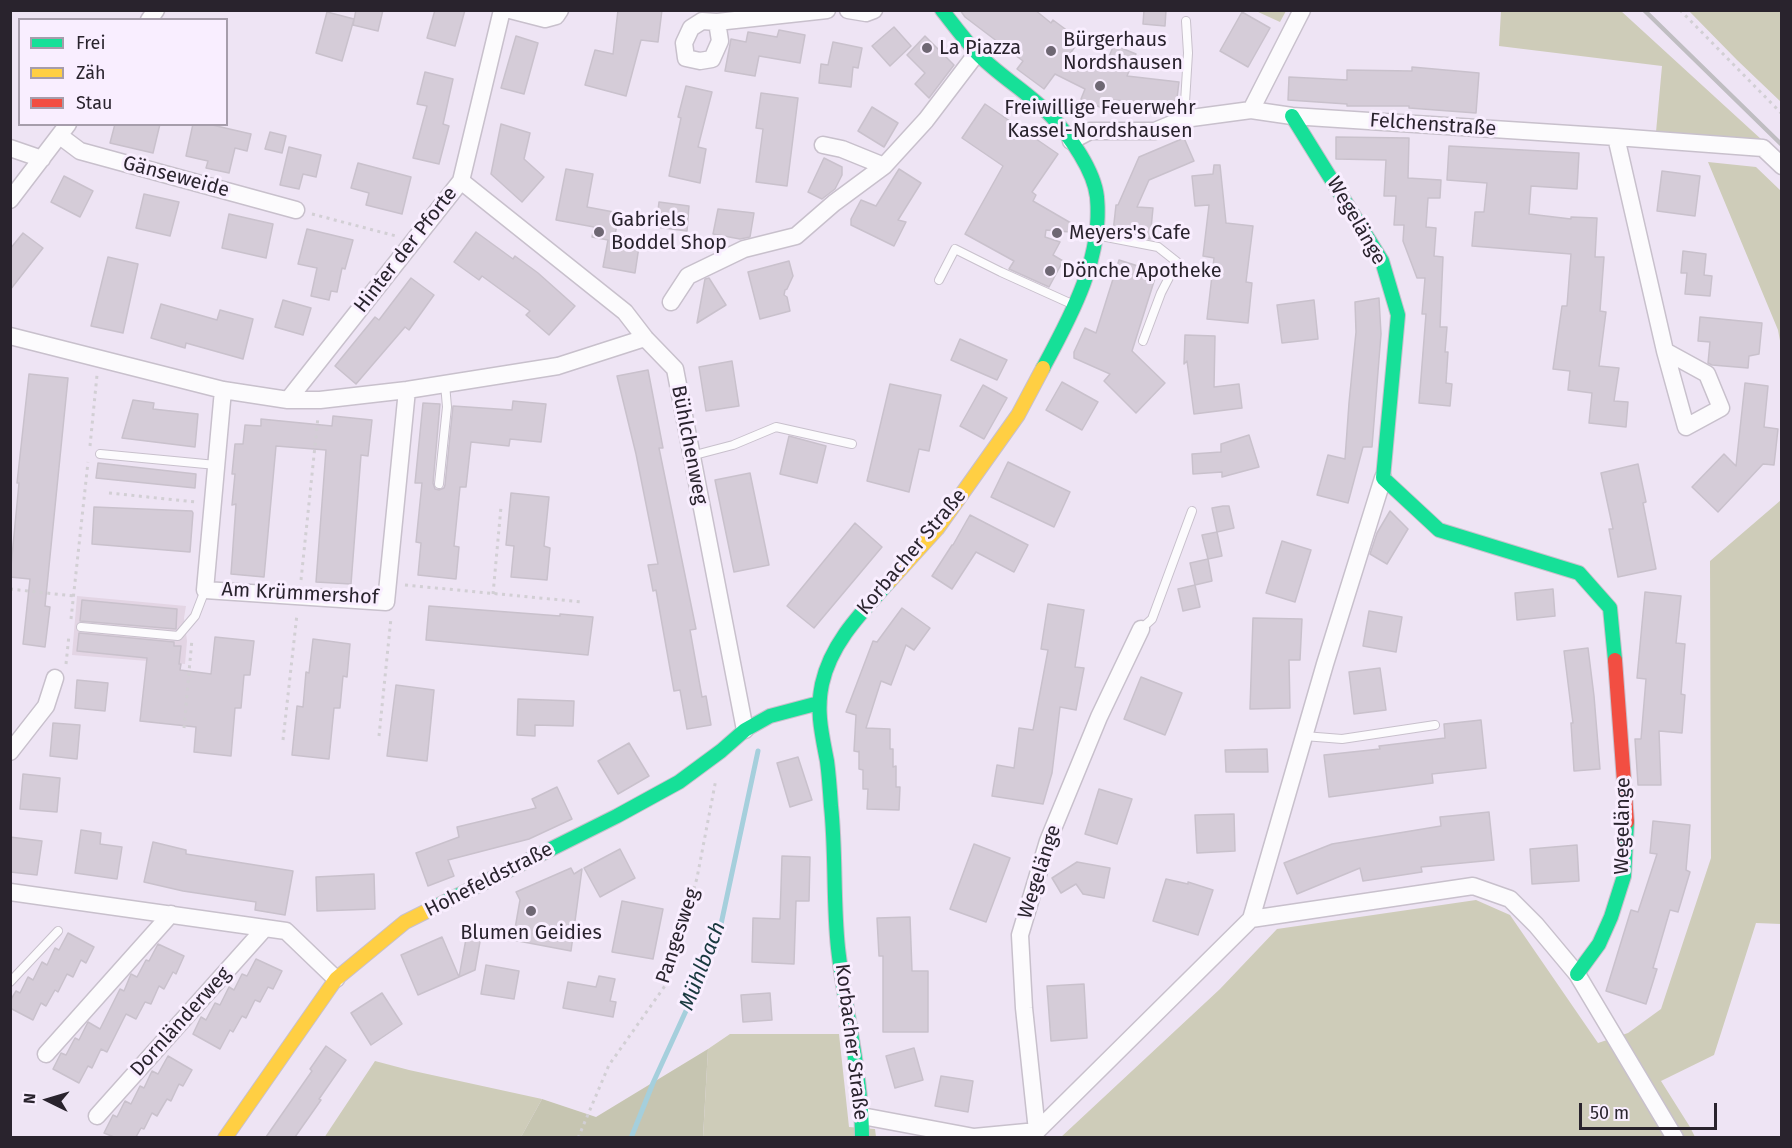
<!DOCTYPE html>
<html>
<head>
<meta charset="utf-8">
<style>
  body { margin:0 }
  #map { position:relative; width:1792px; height:1148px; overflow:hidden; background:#eee4f4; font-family:"Fira Sans",sans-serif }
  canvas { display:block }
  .frame { position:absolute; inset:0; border:12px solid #29232d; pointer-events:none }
  .legend { position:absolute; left:18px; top:18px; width:210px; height:108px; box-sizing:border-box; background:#f9eeff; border:2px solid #a69dab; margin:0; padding:8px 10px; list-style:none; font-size:18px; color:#29232d }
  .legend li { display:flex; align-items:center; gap:12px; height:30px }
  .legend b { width:30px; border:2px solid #a69dab }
  .north { position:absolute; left:18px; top:1070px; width:60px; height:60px; -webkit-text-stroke:4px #f9eeff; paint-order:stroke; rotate:275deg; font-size:16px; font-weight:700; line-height:24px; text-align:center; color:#29232d }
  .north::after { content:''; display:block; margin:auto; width:21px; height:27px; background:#29232d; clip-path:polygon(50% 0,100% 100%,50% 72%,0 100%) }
  .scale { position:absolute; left:1579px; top:1103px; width:138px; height:27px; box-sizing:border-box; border:3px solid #29232d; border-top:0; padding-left:8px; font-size:18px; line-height:21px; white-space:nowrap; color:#29232d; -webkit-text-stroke:4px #f9eeff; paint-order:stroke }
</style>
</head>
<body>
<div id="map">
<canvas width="1792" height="1148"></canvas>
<div class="frame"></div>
<ul class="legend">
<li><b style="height:8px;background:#16e098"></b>Frei</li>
<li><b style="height:8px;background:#ffcf43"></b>Zäh</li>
<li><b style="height:8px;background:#f24e42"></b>Stau</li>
</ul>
<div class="north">N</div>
<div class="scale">50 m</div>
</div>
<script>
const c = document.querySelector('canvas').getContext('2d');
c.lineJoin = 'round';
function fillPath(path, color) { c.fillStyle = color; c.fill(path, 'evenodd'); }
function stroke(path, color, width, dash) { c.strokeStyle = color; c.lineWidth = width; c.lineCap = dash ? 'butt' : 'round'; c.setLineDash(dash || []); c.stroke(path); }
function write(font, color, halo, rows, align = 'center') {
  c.font = font + ' "Fira Sans",sans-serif'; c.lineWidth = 6; c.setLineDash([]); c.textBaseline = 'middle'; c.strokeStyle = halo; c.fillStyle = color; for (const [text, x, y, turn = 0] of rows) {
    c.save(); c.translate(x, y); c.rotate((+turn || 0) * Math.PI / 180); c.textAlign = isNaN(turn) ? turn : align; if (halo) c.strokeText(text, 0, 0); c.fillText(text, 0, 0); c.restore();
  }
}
const industrial = new Path2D(`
  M77 596 186 606 184 618 187 641 185 664 72 655Z`);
const green = new Path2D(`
  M1256 11H1286L1280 22Z
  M1501 11H1621L1762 140 1656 132 1662 66 1499 46Z
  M1689 11H1781V102L1737 60Z
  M1708 162 1756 167 1781 191V346L1778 330Z
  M1781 500V924L1756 923 1714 1055 1661 1081 1690 1127 1695 1137 1060 1138 1220 989 1277 929 1476 900 1510 915 1598 1043 1628 1033 1661 1009 1711 858 1710 561Z
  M730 1034H839L849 1127 875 1129 876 1137 703 1138 708 1049Z
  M375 1061 409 1070 542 1099 521 1137 324 1138Z`);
const forest = new Path2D(`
  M708 1049 703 1137H521L542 1099 596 1117Z`);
const stream = new Path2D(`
  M631 1138 653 1083 717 943 758 751`);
const building = new Path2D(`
  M356 10H383L378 31 353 25Z
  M435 10H465L455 46 427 38Z
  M618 10H662L658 42 641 40 626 96 585 85 595 50 613 54Z
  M960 10H1035L1051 23 1053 20 1080 40 1069 55 1103 70 1114 45 1136 54 1127 76 1179 82 1176 106 1114 100 1109 111 1081 99 1085 89 1055 74 1044 89 1017 69 1023 61 965 17Z
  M1144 10H1166L1165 26 1143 24Z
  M327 12 354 19 342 61 316 53Z
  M1242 12 1270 28 1248 67 1220 51Z
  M894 27 911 46 890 66 872 46Z
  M779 30 805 35 800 63 759 56 755 76 725 71 731 39 746 42 748 32 777 37Z
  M516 36 538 43 524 94 501 88Z
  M925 36 954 65 929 98 915 84 925 73 907 55Z
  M833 42 862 48 858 68 853 67 851 87 819 83 821 64 828 65Z
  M1412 67 1479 73 1476 113 1409 108V106H1347V104L1288 100 1289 77 1347 80V70L1412 71Z
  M425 72 453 79 443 124 449 126 439 164 413 158 427 106 417 104Z
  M686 86 712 92 698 147 706 149 700 183 669 176 681 118 678 117Z
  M761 93 798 98 787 186 756 182 763 129 756 128Z
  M985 104 1058 154 1032 192 1036 195 1033 201 1083 230 1082 233 1046 230 1045 237 1060 242 1053 255 1063 261 1049 287 1009 269 1014 261 965 234 1003 166 962 138Z
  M872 107 898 123 884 147 858 131Z
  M115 124H160L153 153 110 143Z
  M193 124H208L251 134 247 151 235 148 229 173 206 168 208 161 186 156Z
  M501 124 530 133 524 159 544 177 522 202 491 174Z
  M270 132 286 136 282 153 265 149Z
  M1336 137 1409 138 1408 178 1441 180 1440 198H1428L1426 227 1436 228 1434 256 1443 257 1440 327H1447L1445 352H1448L1446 383 1452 384 1450 406 1419 403 1426 314H1422L1425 278H1417L1403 241 1404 225H1394L1396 196H1384L1386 160 1336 159Z
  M1184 138 1194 161 1149 180 1137 207 1153 208 1150 239 1113 232 1116 205H1118L1139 157Z
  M1449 146 1579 153 1577 189 1531 186 1529 214 1571 219V217L1597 218 1595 257H1604L1600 311 1606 312 1599 366 1619 368 1614 401 1628 402 1626 427 1589 423 1592 393 1568 390 1570 371 1553 369 1562 306H1567L1571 254 1472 246 1475 212H1484L1487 183 1447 180Z
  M289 147 321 155 316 177 303 174 299 189 280 185Z
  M824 158 842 167V175L835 189 822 199 808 192Z
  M358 163 411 177 402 214 366 205 369 193 351 188Z
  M1214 165H1220L1226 223 1253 226 1246 282 1252 283 1248 323 1207 319 1214 258 1203 256 1209 205 1195 206 1192 176 1213 174Z
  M566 169 593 174 587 207 619 213 615 235 640 240 635 273 603 267 608 240 592 237 594 227 556 220Z
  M899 169 921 183 898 220 906 222 894 246 851 225V219L861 200 876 206Z
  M1662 171 1700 176 1695 216 1657 211Z
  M64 176 93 191 80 217 51 202Z
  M144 194 179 202 170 236 136 228Z
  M659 202 689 206 687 231 656 227Z
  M718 209 754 213 750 237 740 239 713 234Z
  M229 214 273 224 266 258 222 248Z
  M307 229 353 240 345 269 342 268 337 292 331 291 329 300 311 296 317 268 298 264Z
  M476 232 513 259 515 256 538 273 575 306 549 335 526 315 530 311 482 276 479 280 454 262Z
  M23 233 43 248 10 290V249Z
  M1683 251 1706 254 1704 275 1712 276 1710 296 1685 294 1687 273H1681Z
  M108 257 138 264 123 333 91 326Z
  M1119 260 1157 272 1132 351 1165 383 1136 413 1104 381 1110 374 1074 358V352L1085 328 1096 333Z
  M789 261 793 276 787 289 785 290 784 295 787 297 790 311 760 319 748 272Z
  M411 278 434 295 409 330 405 327 356 384 335 366 375 317 379 320Z
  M709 278 726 305 697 323 705 279Z
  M1379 298 1381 334 1372 447H1363L1348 503 1317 495 1328 455 1345 459 1349 403 1356 332 1355 302Z
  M283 300 311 308 303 335 275 327Z
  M1314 300 1318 339 1282 343 1277 305Z
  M161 304 217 320 220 310 253 319 243 359 186 343 185 348 151 338Z
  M1700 317 1762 323 1759 354 1749 356 1748 368 1712 365 1708 363 1710 342 1698 341Z
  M1185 335 1215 336 1214 387 1239 384 1242 408 1194 414 1187 361 1184 364Z
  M960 339 1007 360 997 380 951 360Z
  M732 361 739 406 706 411 699 367Z
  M648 370 663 448H659L696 629 690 630 702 697 706 696 711 725 687 729 680 690 674 691 656 590 653 591 648 565 658 564 636 454 617 376Z
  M29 374 68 378 45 606 50 607 45 647 23 644 30 579 10 577 19 483H17Z
  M1062 382 1098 402 1082 430 1046 410Z
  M1745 383 1768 386 1764 427 1778 429 1774 465 1763 464 1718 512 1692 487 1724 454 1736 466Z
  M890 384 941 395 929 451 919 449 909 492 867 481Z
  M983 385 1007 398 984 439 960 426Z
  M133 400 154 403 153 409 198 414 195 447 122 438Z
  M513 401 546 404 541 442 510 439 509 446 471 442 466 487H460L454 546 459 547 456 579 418 575 421 543 416 542 422 483H415L423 403 440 404 433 483 435 489 439 490 444 488 445 485 453 406 512 410Z
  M333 416 372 420 368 456 361 455 351 584 316 582 326 450 276 446 264 577 231 574 236 504 232 505 235 474H232L235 444H243L245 425 261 426V419L332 426Z
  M1249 435 1259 467 1222 477V472L1193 474 1192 454 1221 452V444Z
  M789 436 826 446 817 483 780 474Z
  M1008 462 1070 492 1054 527 991 497Z
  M98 463 196 474 195 488 96 478Z
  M1638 464 1646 502 1643 503 1656 569 1618 577 1609 529H1613L1601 473Z
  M750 473 769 565 734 572 715 480Z
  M511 493 549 497 544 546 550 548 547 580 511 577 514 546 506 545Z
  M1223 506H1229L1234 528 1217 532 1212 508Z
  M94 507 192 511 193 513 190 552 92 544Z
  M1390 511 1408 529 1387 564 1370 554 1377 533Z
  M970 515 1028 545 1014 572 976 552 952 589 932 576 952 545H953Z
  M855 523 882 547 814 628 787 606Z
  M1217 532 1222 556 1208 559 1202 535Z
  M1282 541 1311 550 1295 602 1266 593Z
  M1208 559 1212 581 1195 585 1190 563Z
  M1195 585 1200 607 1183 611 1178 589Z
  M1553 589 1555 616 1517 620 1515 593Z
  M1645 592 1681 596 1676 643 1685 644 1681 694 1685 695 1682 733 1659 731 1661 785H1638L1635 739H1641L1646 679 1637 678Z
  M82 600 177 609 176 629 80 621Z
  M1048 604 1084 610 1075 667 1084 668 1076 710 1060 707 1052 773 1043 804 992 796 997 765 1014 768 1019 728 1033 730 1048 650 1041 649Z
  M429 606 560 616V614L593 617 588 655 426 640Z
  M902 608 930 628 914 650 906 645 891 685 881 681 866 728 890 729V749H893V767L896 766V787H900L899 810 867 809 868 789H863V770L859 769V751V752L854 751 856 715 846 712 873 641 877 642Z
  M1369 611 1402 617 1396 652 1363 646Z
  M1253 618 1302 619 1300 660H1289L1290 708 1250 709Z
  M79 633 174 642V646H181L179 664H181L180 670 211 674 215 637 254 641 250 675H244L241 708H235L231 756 194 752 196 727 140 721 147 658 77 651Z
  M313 639 350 644 347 677 343 676 340 708H334L329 759 292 755 297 706 303 707 306 672 309 673Z
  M1588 648 1594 696 1600 769 1574 771 1571 723H1573L1564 651Z
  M1380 668 1386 710 1354 714 1349 672Z
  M1141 677 1182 693 1165 735 1124 719Z
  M77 680 108 683 105 711 75 708Z
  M396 685 434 690 427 761 387 756Z
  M518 699 574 701 573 726 535 725V736L517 735Z
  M1481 720 1486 768 1432 774 1433 783 1329 797 1324 755 1380 749 1379 746 1445 738 1444 724Z
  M53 723 80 725 77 759 50 756Z
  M629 743 649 776 618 794 598 761Z
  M1267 749 1268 772H1226L1225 750Z
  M798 757 812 800 790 807 777 763Z
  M23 774 60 778 57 812 20 809Z
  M557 787 572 819 529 839 448 860 454 876 428 886 416 853 459 837 457 827 536 808 532 799Z
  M1099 789 1132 799 1117 844 1085 834Z
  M1489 812 1494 860 1421 867 1422 872 1363 881 1360 868 1297 894 1284 863 1332 844 1441 826 1440 817Z
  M1234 814 1235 851 1197 853 1195 815Z
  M1653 821 1690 825 1686 870 1690 872 1678 912 1670 910 1653 968 1657 969 1646 1004 1606 991 1631 910 1638 912 1657 854 1650 853Z
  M81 830 101 833 100 844 122 847 117 879 75 873Z
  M10 837 42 841 37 875 10 872Z
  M153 842 186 850V854L293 871 285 915 255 910 256 902 183 891 144 882Z
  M974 844 1010 858 986 922 950 909Z
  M1577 845 1579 881 1532 884 1530 849Z
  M620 849 635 878 600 897 584 868Z
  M782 856 810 857 809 901H796L794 964 752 962 753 918 780 919Z
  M1077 862 1110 868 1104 898 1083 894 1076 884 1061 893 1052 878Z
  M571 868 574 874 582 869 571 951 513 940 520 900 516 892Z
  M374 874 375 909 317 911 316 877Z
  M1166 879 1188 884V882L1213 890 1198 935 1153 921Z
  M622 901 663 909 653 959 612 952Z
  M910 917 912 971H928V1032H883V956H879L877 918Z
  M468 928 482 930 475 970 459 977Z
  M68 933 94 947 86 963 81 960 73 977 67 974 58 992 55 990 46 1006 41 1003 33 1020 10 1008V1001L16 991 20 993 28 977 33 980 42 962 47 965 55 948 59 950Z
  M442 937 459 977 418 995 401 955Z
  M158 944 184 956 176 974 173 972 164 989 159 986 151 1004 145 1002 136 1019 126 1014 107 1052 101 1049 92 1068 88 1066 79 1083 53 1069 61 1053 66 1055 75 1038 79 1040 88 1022 100 1029 120 989 124 991 131 974 137 977 146 960 149 961Z
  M256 959 282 971 273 989 268 987 260 1002 255 1000 246 1018 242 1016 233 1032 230 1030 220 1049 193 1034 201 1017 206 1020 215 1003 220 1005 229 987 234 990 242 974 247 976Z
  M486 965 519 971 514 999 481 994Z
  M599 976 615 979 610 1001 616 1002 613 1017 563 1008 568 982 596 987Z
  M1084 984 1087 1038 1051 1041 1047 986Z
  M382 993 402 1024 371 1045 351 1013Z
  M770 993 772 1020 743 1022 741 995Z
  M326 1046 346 1060 319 1099 321 1100 295 1137H266L312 1071 310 1069Z
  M914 1048 923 1080 895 1088 886 1056Z
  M168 1056 192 1070 183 1086 179 1084 171 1101 167 1099 157 1116 152 1113 144 1129 141 1128 136 1137H114L104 1133 113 1115 117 1117 125 1101 131 1104 140 1086 144 1088 152 1071 158 1074Z
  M941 1076 973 1081 968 1112 935 1106Z`);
const path = new Path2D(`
  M1680 10 1782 114
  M312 214 396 236
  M90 446 97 375
  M109 493 196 502
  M301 580 318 417
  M405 585 582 602
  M10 589 74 596
  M493 594 501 507
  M71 619 88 462
  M66 664 69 635
  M184 728 192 639
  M379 736 391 618
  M283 740 297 614
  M578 1138 609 1065 667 983 697 878 716 779`);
const lane = new Path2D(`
  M1184 119 1188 53 1186 21
  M1096 235 1158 247 1177 262 1161 293 1143 341
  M939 280 955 249 1001 272 1074 305
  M100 454 216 465
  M691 456 733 445 776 427 852 444
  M439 484 447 407 445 384
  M81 627 178 636 195 616 205 590
  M1141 629 1152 619 1192 511
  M1304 736 1342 739 1435 725
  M10 982 58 931`);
const street = new Path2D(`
  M510 10 545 19 556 16 560 10
  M848 10 866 13 874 10
  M149 20 156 10
  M717 22 720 41 712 59 700 61 686 58 684 43 691 28 702 21 717 22 827 10
  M1251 110 1302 10
  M60 136 80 151 296 210
  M1616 137 1763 148 1782 166
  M1071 141 1090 131H1155L1184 119 1251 110 1292 116 1616 137 1665 351 1686 427 1721 408 1707 374 1665 351
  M823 145 842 149 884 166
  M10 148 42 159
  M461 181 625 312 645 338 675 369 745 730
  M10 200 68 124
  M671 302 688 276 744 249 796 236 834 203 884 166 926 120 977 53
  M10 336 223 390 288 400H320L407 390 558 366 645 338
  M223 390 205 590 386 602 407 390
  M288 400 461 181 502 10
  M10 752 46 706 55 678
  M10 892 286 931 336 979
  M1251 919 1325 664 1383 478
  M46 1054 171 914
  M97 1116 265 928
  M862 1116 974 1137 1037 1131 1251 919 1473 886 1510 899 1536 925 1577 974 1675 1138
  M1037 1131 1024 1008 1020 935 1048 841 1099 717 1141 629`);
const fast = new Path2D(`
  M942 10C953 24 964 39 977 53 1000 77 1030 93 1053 118 1070 137 1094 170 1097 197 1103 258 1071 316 1043 368
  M1292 116 1382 261 1398 315 1383 478 1439 530 1579 573 1610 608 1615 660
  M435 907 617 816 679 782 721 751 745 730 770 716 819 703
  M1577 974 1599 944 1611 917 1624 876 1627 822
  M862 1138C862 1074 845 1011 838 948 833 901 836 853 831 806 830 791 829 776 827 761 822 735 816 711 822 684 831 643 861 613 889 582`);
const slow = new Path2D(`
  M889 582 937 529 1018 415 1043 368
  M225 1138 336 979 405 922 435 907`);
const jam = new Path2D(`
  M1615 660 1627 822`);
const rail = new Path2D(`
  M1644 10 1782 145`);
const markers = [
  [927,48,6,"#6e6773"],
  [1051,51,6,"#6e6773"],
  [1100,86,6,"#6e6773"],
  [599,232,6,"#6e6773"],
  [1057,233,6,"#6e6773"],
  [1050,271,6,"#6e6773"],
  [531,911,6,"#6e6773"]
];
const poiNames = [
  ["Bürgerhaus",1063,40],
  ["Nordshausen",1063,63],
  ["La Piazza",939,48],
  ["Freiwillige Feuerwehr",1100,108,"center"],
  ["Kassel-Nordshausen",1100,131,"center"],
  ["Gabriels",611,220],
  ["Boddel Shop",611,243],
  ["Meyers's Cafe",1069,233],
  ["Dönche Apotheke",1062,271],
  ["Blumen Geidies",531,933,"center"]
];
const streetNames = [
  ["Felchenstraße",1433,125,4],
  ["Gänseweide",176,177,15],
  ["Wegelänge",1356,221,60],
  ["Hinter der Pforte",406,250,-52],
  ["Bühlchenweg",689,445,79],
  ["Korbacher Straße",912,552,-50],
  ["Am Krümmershof",300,594,3],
  ["Wegelänge",1623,826,-89],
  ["Wegelänge",1040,872,-72],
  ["Hohefeldstraße",489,880,-27],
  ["Pangesweg",678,936,-72],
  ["Dornländerweg",181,1022,-48],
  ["Korbacher Straße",851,1042,83]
];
const waterNames = [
  ["Mühlbach",703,966,-69]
];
fillPath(industrial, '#e3d5e4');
fillPath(green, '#ceccb9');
fillPath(forest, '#c6c5b1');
stroke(stream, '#a5cfdc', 5);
fillPath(building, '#d5ccd8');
stroke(building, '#c9c1cc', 1.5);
stroke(lane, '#c8c0cc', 10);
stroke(street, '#c8c0cc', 19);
stroke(fast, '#c8c0cc', 16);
stroke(slow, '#c8c0cc', 16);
stroke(jam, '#c8c0cc', 16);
stroke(path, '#d2cfd4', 3, [3, 4.5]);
stroke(lane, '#fcfbfd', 8);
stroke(street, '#fcfbfd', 16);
stroke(fast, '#16e098', 14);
stroke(slow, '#ffcf43', 14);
stroke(jam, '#f24e42', 14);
stroke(rail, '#bfbdc1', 4.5);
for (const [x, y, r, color] of markers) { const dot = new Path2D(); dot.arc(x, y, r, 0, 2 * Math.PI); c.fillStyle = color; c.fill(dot); stroke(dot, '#f9eeff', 2); }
write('20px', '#29232d', '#f9eeff', poiNames, 'left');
write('20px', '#29232d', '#f9eeff', streetNames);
write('italic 21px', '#18383e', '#f9eeff', waterNames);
</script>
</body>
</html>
